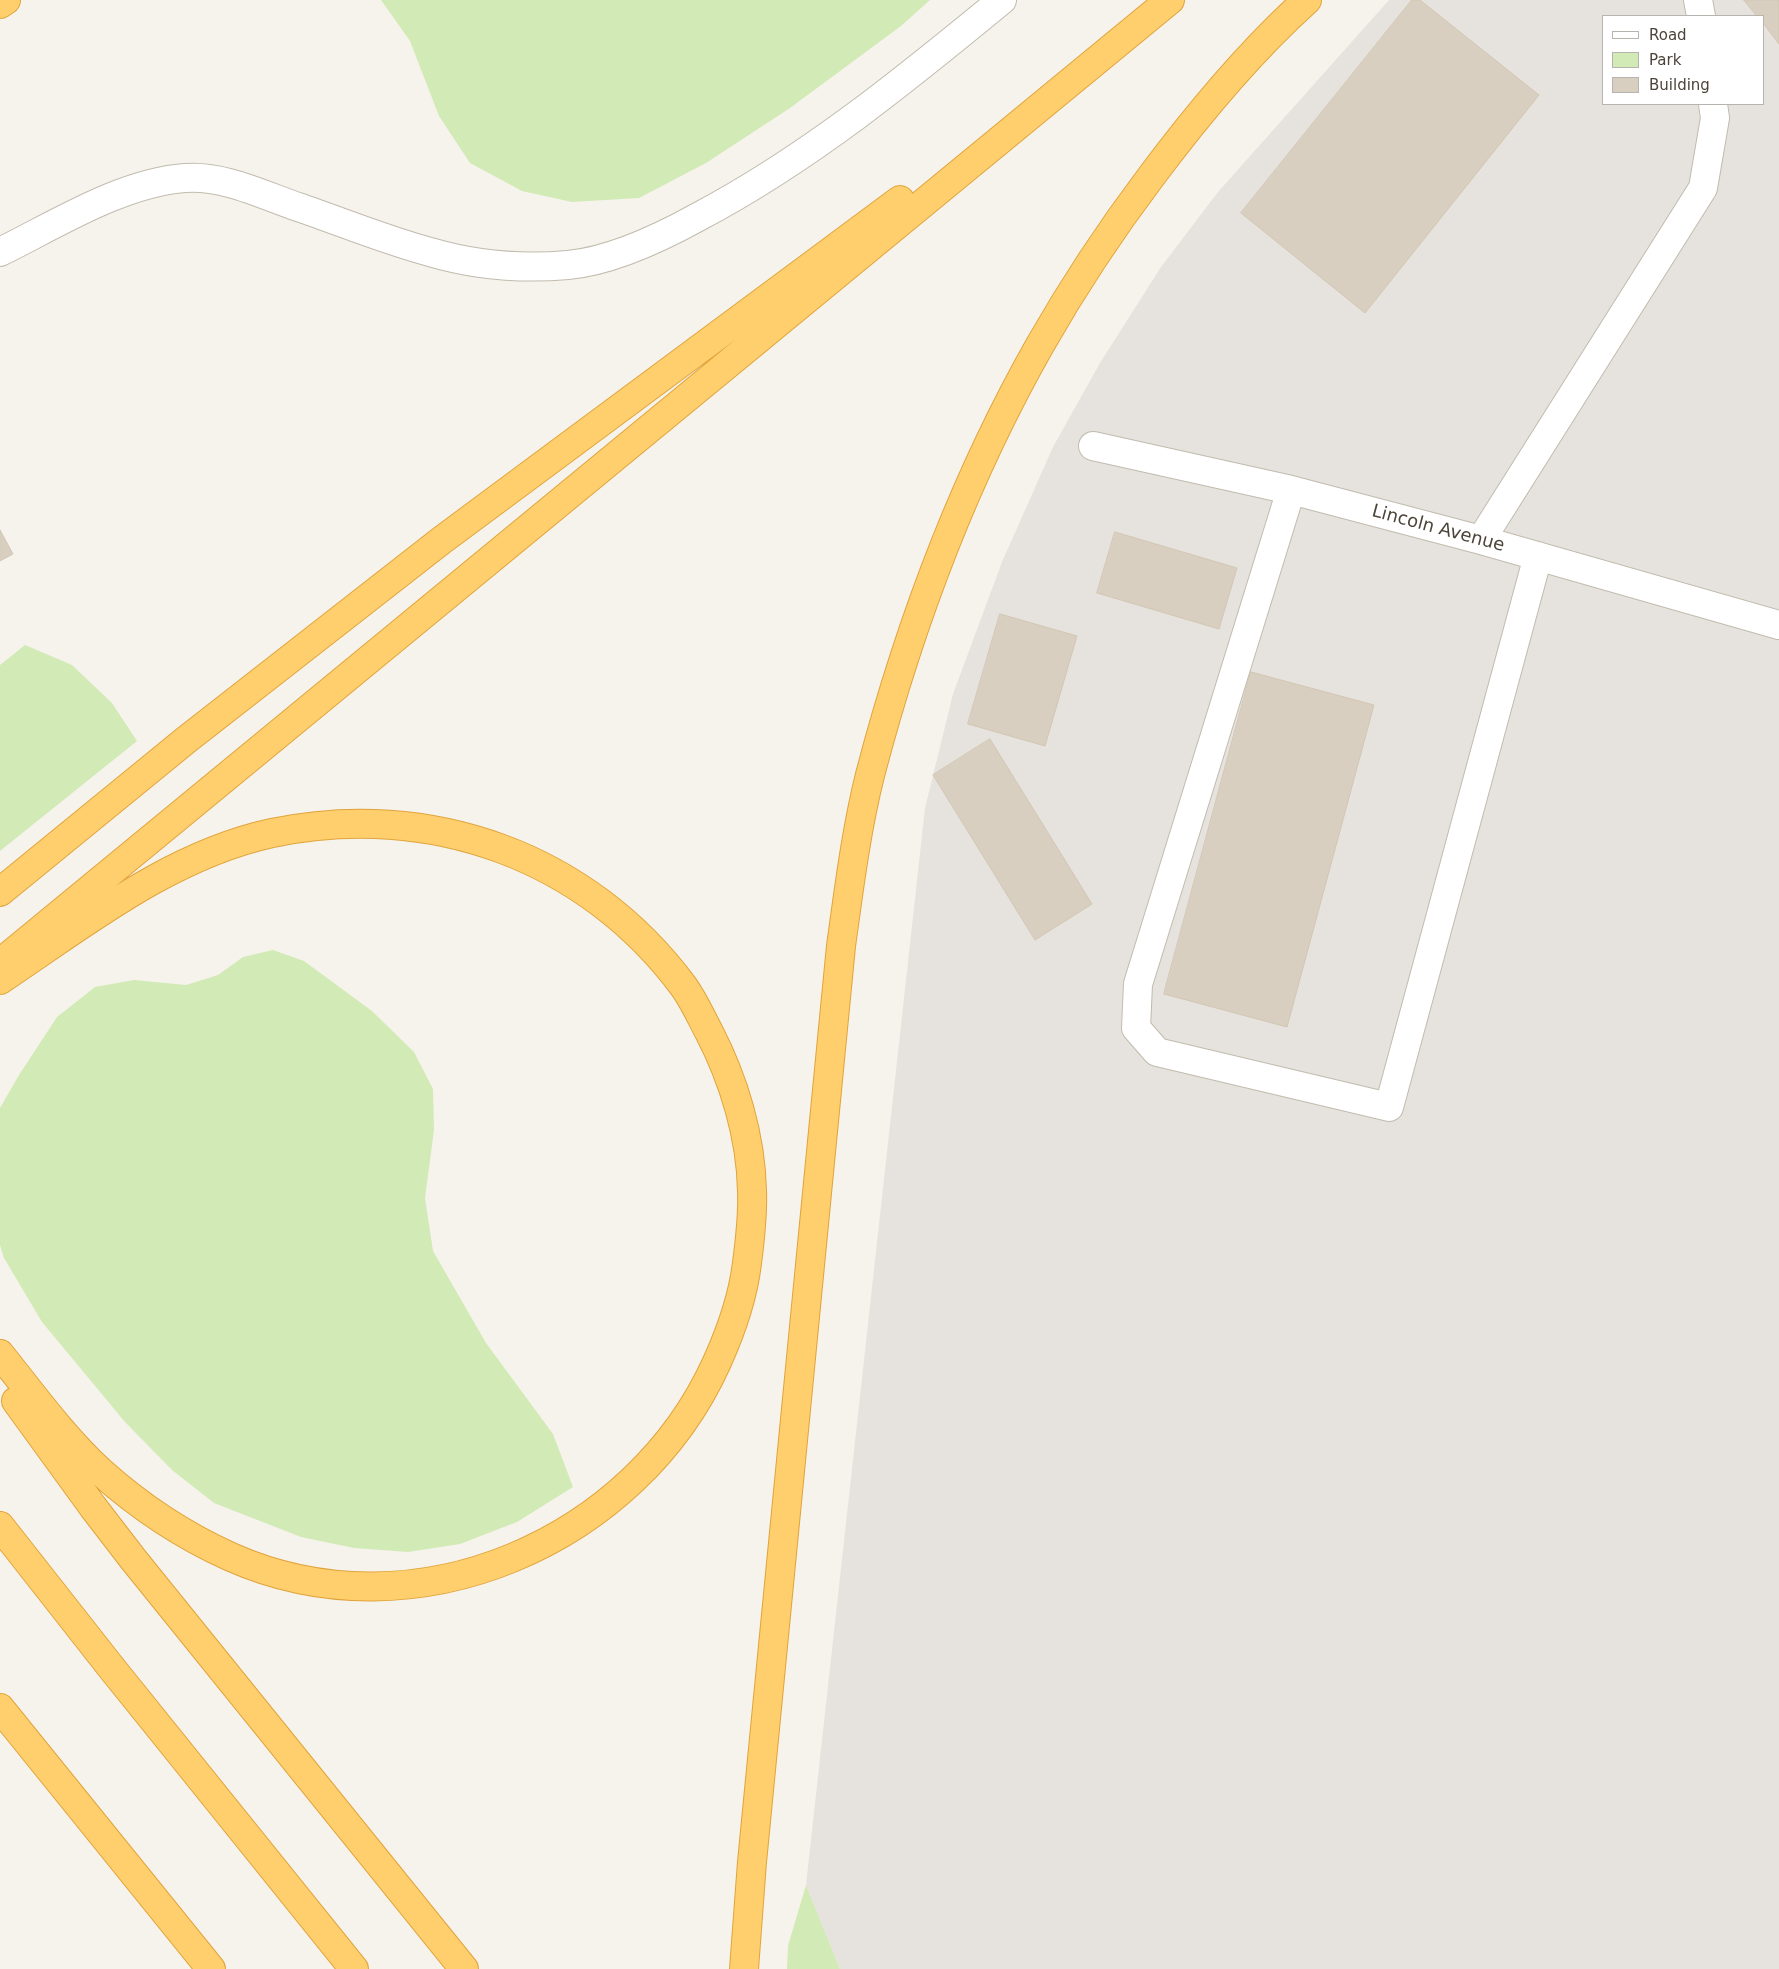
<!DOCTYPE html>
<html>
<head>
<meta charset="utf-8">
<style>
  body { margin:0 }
  #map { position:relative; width:1779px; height:1969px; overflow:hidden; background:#f6f3ec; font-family:"DejaVu Sans",sans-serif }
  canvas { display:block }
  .legend { position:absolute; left:1602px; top:15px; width:162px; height:90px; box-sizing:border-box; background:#fff; border:1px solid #b7b4b0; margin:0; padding:6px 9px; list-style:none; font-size:15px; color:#4b4439 }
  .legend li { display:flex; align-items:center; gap:10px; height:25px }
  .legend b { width:25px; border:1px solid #b7b4b0 }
</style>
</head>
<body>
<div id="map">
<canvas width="1779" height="1969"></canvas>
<ul class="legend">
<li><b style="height:6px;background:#fff"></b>Road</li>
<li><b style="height:14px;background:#d2eab5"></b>Park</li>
<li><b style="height:14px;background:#d8cfc1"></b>Building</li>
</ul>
</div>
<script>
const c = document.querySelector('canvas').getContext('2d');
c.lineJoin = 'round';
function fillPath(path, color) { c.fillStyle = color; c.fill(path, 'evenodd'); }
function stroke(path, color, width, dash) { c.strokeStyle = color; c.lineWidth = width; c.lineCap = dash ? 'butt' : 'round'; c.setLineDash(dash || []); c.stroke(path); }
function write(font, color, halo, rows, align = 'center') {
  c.font = font + ' "DejaVu Sans",sans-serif'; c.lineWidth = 4; c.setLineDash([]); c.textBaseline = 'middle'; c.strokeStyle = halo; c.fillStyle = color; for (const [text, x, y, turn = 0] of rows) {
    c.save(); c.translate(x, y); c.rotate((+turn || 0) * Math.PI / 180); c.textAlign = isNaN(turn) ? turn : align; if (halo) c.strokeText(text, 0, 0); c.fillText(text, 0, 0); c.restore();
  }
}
const industrial = new Path2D(`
  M1389 0H1779V1969H840L806 1885 925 808 953 694 1002 562 1053 447 1100 363 1161 267 1218 192ZM1603 16H1763V104H1603Z`);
const green = new Path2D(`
  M381 0H930L901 26 790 108 706 163 639 198 572 202 522 191 470 163 439 116 410 41Z
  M25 645 72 665 112 703 137 741 0 851V665Z
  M273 950 304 961 372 1011 414 1052 433 1089 434 1130 425 1198 433 1251 486 1343 553 1434 573 1487 517 1522 460 1544 408 1552 354 1548 301 1537 214 1503 172 1470 125 1422 42 1322 4 1258 0 1245V1108L19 1075 57 1017 95 987 134 980 186 985 218 975 243 957Z
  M806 1885 840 1969H787L788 1946Z`);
const building = new Path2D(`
  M1412 0H1420L1539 95 1365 313 1241 213Z
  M1744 0H1779V44L1763 23V16H1757Z
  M0 530 13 554 0 561Z
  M1115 532 1237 568 1219 629 1097 593Z
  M1000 614 1077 636 1045 746 968 724Z
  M1251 672 1374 705 1287 1027 1164 994Z
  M990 739 1092 904 1035 940 933 775Z`);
const minor = new Path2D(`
  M1698 0 1701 16
  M0 252C57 224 121 183 185 178 223 175 263 195 298 207 342 222 385 240 430 252 474 265 523 269 568 265 612 261 660 238 698 217 808 159 906 79 1002 0
  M1093 446 1291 490 1481 540 1779 625
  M1291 490 1138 984 1136 1028 1157 1052 1389 1107 1538 556
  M1481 540 1703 188 1715 118 1713 104`);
const highway = new Path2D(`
  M0 4 6 0
  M0 892 186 740 442 540 900 200
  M11 954 1170 0
  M0 980C84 924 170 855 272 833 430 800 587 856 684 987 694 1001 701 1017 709 1032 734 1080 751 1137 752 1191 753 1215 750 1240 747 1263 743 1297 731 1331 717 1362 636 1542 415 1639 231 1557 184 1536 139 1506 101 1472 63 1437 32 1394 0 1354
  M16 1401 93 1507 133 1559 464 1969
  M0 1526 110 1666 354 1969
  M0 1708 211 1969
  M744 1969 752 1862 841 946C849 889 856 831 870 775 909 626 964 479 1040 345 1073 287 1110 231 1150 178 1197 115 1248 53 1307 0`);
const streetNames = [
  ["Lincoln Avenue",1438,529,15]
];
fillPath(industrial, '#e6e2dd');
fillPath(green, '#d2eab5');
fillPath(building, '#d8cfc1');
stroke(building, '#d3c7b4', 1);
stroke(minor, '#c2bbae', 30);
stroke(highway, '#e0a43c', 30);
stroke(minor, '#fff', 28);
stroke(highway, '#ffcf6e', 28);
write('18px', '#4b4439', '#fff', streetNames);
</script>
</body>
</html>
